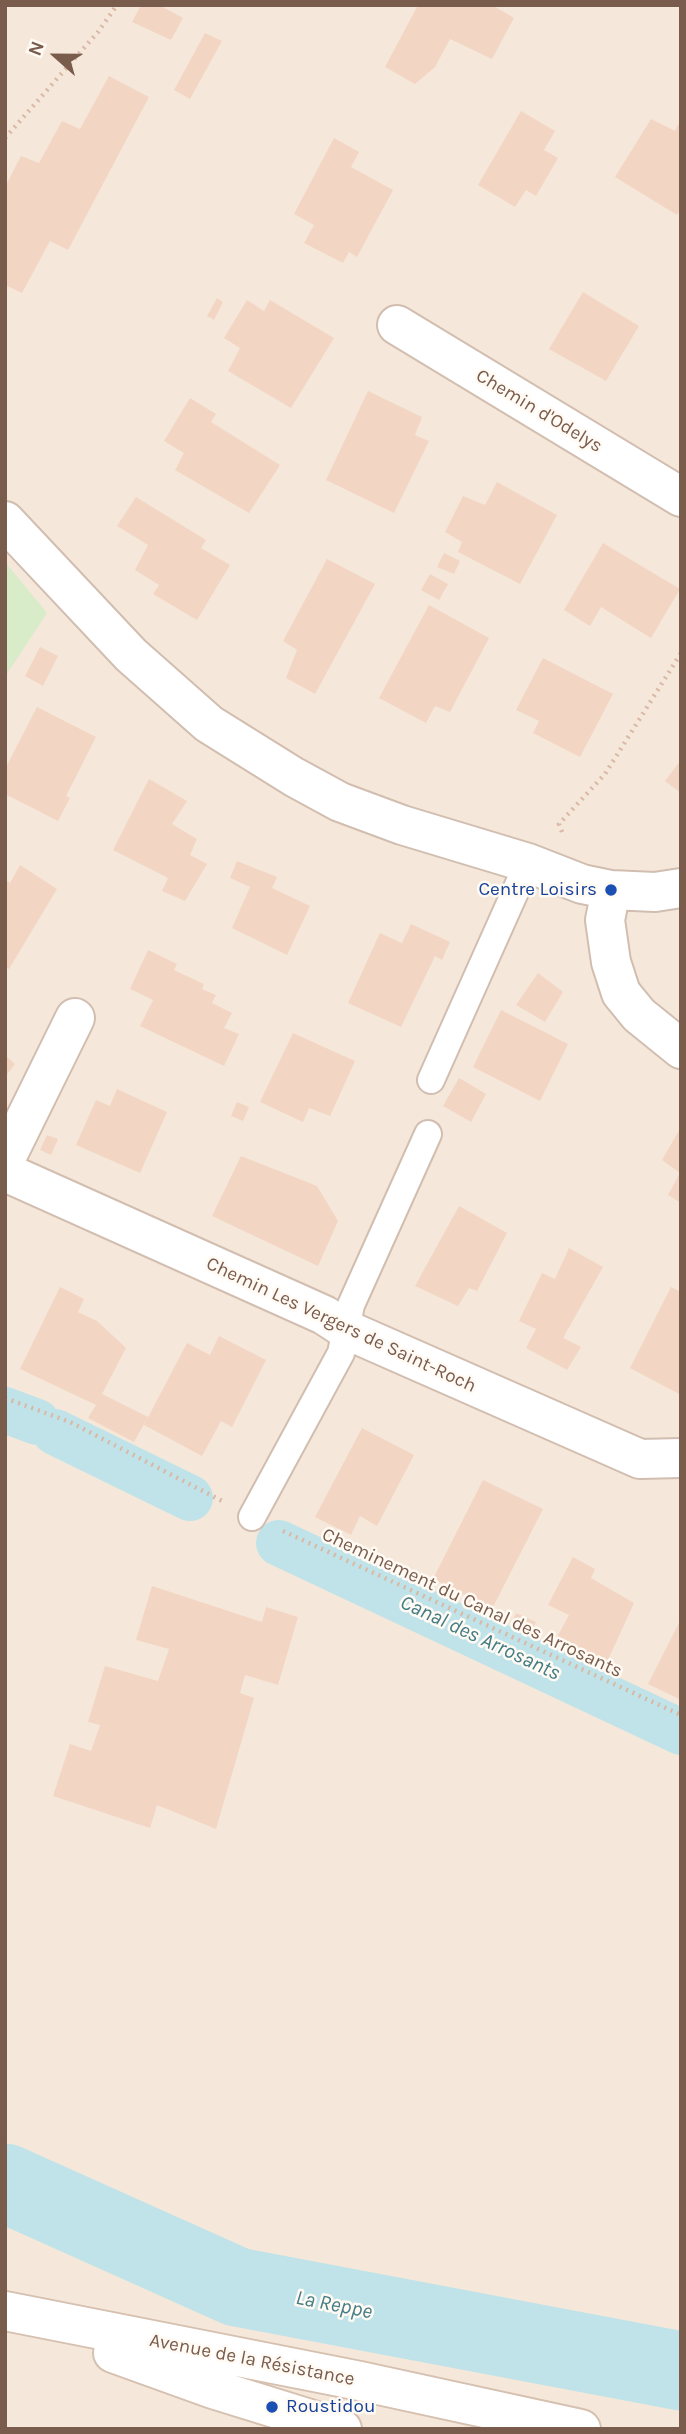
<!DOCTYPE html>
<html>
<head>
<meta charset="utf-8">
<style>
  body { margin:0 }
  #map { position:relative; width:686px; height:2434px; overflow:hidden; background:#fdf6ec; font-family:Karla,sans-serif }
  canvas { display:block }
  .frame { position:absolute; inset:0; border:7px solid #7a5c4d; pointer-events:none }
  .north { position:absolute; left:21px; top:21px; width:70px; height:70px; -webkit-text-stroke:5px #fffaf3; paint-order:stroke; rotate:291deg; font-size:19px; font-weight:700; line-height:28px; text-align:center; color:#7a5c4d }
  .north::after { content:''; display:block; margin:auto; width:24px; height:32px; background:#7a5c4d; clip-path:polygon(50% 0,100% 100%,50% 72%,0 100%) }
</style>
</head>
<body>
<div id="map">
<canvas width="686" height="2434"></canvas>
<div class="frame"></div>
<div class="north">N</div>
</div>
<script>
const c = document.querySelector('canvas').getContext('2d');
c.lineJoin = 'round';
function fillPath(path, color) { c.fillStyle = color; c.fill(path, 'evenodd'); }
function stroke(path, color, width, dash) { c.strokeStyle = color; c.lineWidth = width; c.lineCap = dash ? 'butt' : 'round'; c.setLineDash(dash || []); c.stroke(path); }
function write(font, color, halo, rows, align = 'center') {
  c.font = font + ' Karla,sans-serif'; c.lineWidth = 5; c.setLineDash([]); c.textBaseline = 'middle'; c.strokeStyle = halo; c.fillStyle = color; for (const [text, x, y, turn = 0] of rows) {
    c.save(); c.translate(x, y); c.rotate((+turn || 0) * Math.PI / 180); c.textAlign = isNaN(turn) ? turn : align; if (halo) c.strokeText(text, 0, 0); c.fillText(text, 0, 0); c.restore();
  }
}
const residential = new Path2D(`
  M5 5H681V2429H5Z`);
const green = new Path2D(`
  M5 562 47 613 5 677Z`);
const canal = new Path2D(`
  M5 1410 37 1422
  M55 1432 190 1498
  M279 1543 681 1732`);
const river = new Path2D(`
  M5 2183 237 2287 681 2371`);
const building = new Path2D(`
  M141 5H159L183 18 171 40 132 22Z
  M418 5H492L514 18 492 59 450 39 435 67 415 84 385 67Z
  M205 33 222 41 190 99 174 90Z
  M109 76 149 97 68 250 50 241 22 293 5 285V187L21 156 39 163 62 121 80 129Z
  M521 111 555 131 544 150 558 158 536 196 526 190 515 207 478 185Z
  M651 119 675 131 681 119V209L677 215 615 177Z
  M334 138 359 152 351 167 393 190 357 257 349 252 343 263 304 243 314 225 294 214Z
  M583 292 639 326 606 381 549 349Z
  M217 298 223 302 214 320 207 316Z
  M247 300 264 311 270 300 334 338 291 408 228 371 240 348 224 338Z
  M368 391 422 417 415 435 429 441 394 513 326 480Z
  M190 398 216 414 211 422 280 465 249 513 175 470 184 453 164 441Z
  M497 482 557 515 520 584 458 552 462 542 445 532 463 496 485 505Z
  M136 497 206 540 201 548 230 565 197 620 153 594 159 585 135 570 148 545 117 526Z
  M603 543 680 589 651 638 601 607 590 626 564 610Z
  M444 553 460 561 454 574 437 567Z
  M327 559 375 584 315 694 286 678 297 650 283 641Z
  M430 574 448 584 439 600 421 590Z
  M429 605 489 638 450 712 435 706 426 723 379 698Z
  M40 647 58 656 43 686 25 676Z
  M543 658 613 694 580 757 533 733 539 721 516 710Z
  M37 707 96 737 66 796 70 798 58 821 5 794V769Z
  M681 760V793L665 781Z
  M149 779 187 801 172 824 197 839 190 855 207 864 185 901 162 891 168 878 113 850Z
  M237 861 277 877 272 888 310 906 287 955 232 928 250 887 230 878Z
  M20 865 57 889 9 969 5 966V880L10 883Z
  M411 924 450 942 442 960 435 956 401 1027 348 1003 380 933 402 943Z
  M148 950 177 964 174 970 204 984 202 989 216 995 212 1003 232 1013 224 1028 239 1034 224 1066 140 1026 153 1000 130 989Z
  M538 973 563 992 545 1022 516 1005Z
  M501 1010 568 1044 540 1101 473 1067Z
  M293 1033 355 1061 330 1116 309 1108 303 1122 260 1102Z
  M5 1055 15 1064 5 1077Z
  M459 1078 486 1094 471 1122 443 1106Z
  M117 1089 167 1112 140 1173 76 1145 96 1100 110 1106Z
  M237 1102 249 1107 243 1121 231 1116Z
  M681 1127V1203L668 1195 680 1173 662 1160Z
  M47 1135 58 1139 51 1155 40 1150Z
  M241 1156 317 1186 338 1221 318 1266 212 1216Z
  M459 1206 507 1233 477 1291 469 1288 458 1306 415 1286Z
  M569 1248 603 1267 563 1338 581 1347 567 1370 526 1348 536 1329 519 1321 542 1273 555 1279Z
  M60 1287 84 1299 78 1312 97 1321 126 1348 102 1394 148 1417 134 1442 88 1418 96 1405 20 1369Z
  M671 1287 681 1292 679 1394 630 1368Z
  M219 1336 266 1360 232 1427 221 1421 202 1456 144 1425 187 1343 210 1355Z
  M362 1428 414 1455 377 1526 360 1516 351 1535 315 1517Z
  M483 1480 543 1509 492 1609 433 1579Z
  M573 1557 595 1569 591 1578 634 1603 607 1662 557 1637 569 1615 548 1605Z
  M152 1586 262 1622 266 1607 298 1617 278 1685 245 1675 240 1693 254 1698 216 1829 157 1805 150 1828 53 1796 70 1744 91 1751 100 1725 88 1722 105 1666 158 1681 169 1649 136 1640Z
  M516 1613 536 1622 529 1636 511 1626Z
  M681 1619V1700L648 1684Z`);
const path = new Path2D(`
  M5 138 98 32 117 5
  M562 832 559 824 605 774 681 653
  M5 1398 70 1422 222 1501
  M283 1531 681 1715`);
const lane = new Path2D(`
  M431 1080 528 863
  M252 1517 341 1353 351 1305 428 1134`);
const street = new Path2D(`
  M397 325 681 497
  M5 521 131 655 209 724 294 777 340 802 402 825 528 863 582 884 611 890 655 892 681 888
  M611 890 605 920 611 962 621 993 639 1015 681 1049
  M5 1160 75 1018
  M5 1172 324 1315 347 1330 640 1459 681 1458`);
const secondary = new Path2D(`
  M5 2311 360 2381 581 2429
  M113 2353 213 2389 342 2429`);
const markers = [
  [611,890,7,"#1a4fb4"],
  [272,2407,7,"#1a4fb4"]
];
const streetNames = [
  ["Chemin d'Odelys",539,411,31],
  ["Chemin Les Vergers de Saint-Roch",341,1325,25],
  ["Cheminement du Canal des Arrosants",472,1603,25],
  ["Avenue de la Résistance",252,2360,11]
];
const transitNames = [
  ["Centre Loisirs",597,890],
  ["Roustidou",286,2407,"left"]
];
const waterNames = [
  ["Canal des Arrosants",480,1638,25],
  ["La Reppe",334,2305,11]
];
fillPath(residential, '#f5e8da');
fillPath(green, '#d8ecc9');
stroke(canal, '#bfe3e8', 46);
stroke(river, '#bfe3e8', 79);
fillPath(building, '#f3d5c3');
stroke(lane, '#d1beb0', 30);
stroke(street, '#d1beb0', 42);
stroke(secondary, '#d6c0b0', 42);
stroke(path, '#d9b8a5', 4.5, [2, 5]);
stroke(lane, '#fff', 26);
stroke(street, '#fff', 38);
stroke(secondary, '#fff', 38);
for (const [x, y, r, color] of markers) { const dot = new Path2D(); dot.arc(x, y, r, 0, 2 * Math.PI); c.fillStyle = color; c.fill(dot); stroke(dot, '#fffaf3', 2.5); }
write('19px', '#7a5c4d', '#fffaf3', streetNames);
write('19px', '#164399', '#fffaf3', transitNames, 'right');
write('italic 21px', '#437c86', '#fffaf3', waterNames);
</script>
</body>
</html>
